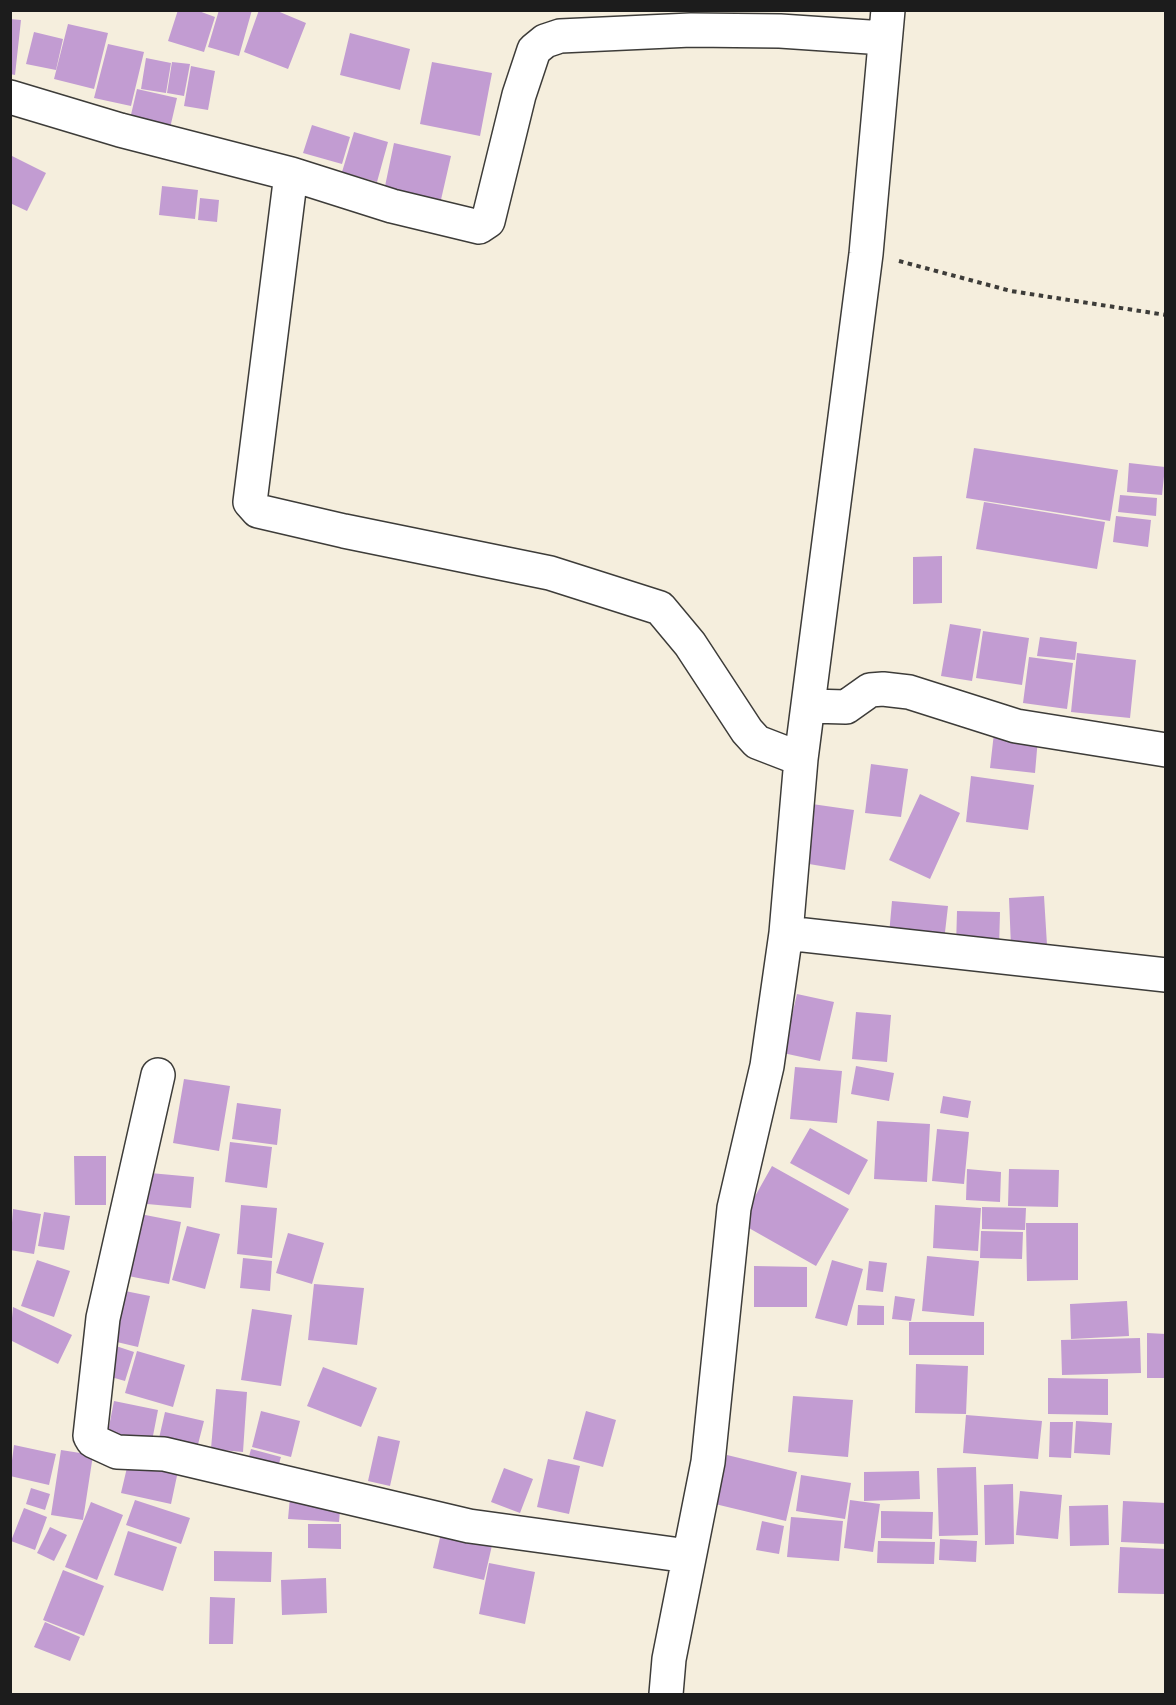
<!DOCTYPE html>
<html>
<head>
<meta charset="utf-8">
<style>
  body { margin:0 }
  #map { position:relative; width:1176px; height:1705px; overflow:hidden; background:#f5eedd; font-family:Dekko,sans-serif }
  canvas { display:block }
  .frame { position:absolute; inset:0; border:12px solid #1c1c1c; pointer-events:none }
</style>
</head>
<body>
<div id="map">
<canvas width="1176" height="1705"></canvas>
<div class="frame"></div>
</div>
<script>
const c = document.querySelector('canvas').getContext('2d');
c.lineJoin = 'round';
function fillPath(path, color) { c.fillStyle = color; c.fill(path, 'evenodd'); }
function stroke(path, color, width, dash) { c.strokeStyle = color; c.lineWidth = width; c.lineCap = dash ? 'butt' : 'round'; c.setLineDash(dash || []); c.stroke(path); }
const building = new Path2D(`
  M178 10H196L215 17 204 52 168 41Z
  M219 10H252L239 56 208 47Z
  M259 10H275L306 23 288 69 244 52Z
  M10 19 21 20 15 75 10 74Z
  M68 24 108 33 94 89 54 79Z
  M34 32 63 39 56 70 26 64Z
  M350 33 410 49 400 90 340 75Z
  M108 44 144 52 131 106 94 98Z
  M146 58 171 63 166 93 141 89Z
  M172 62 190 64 184 96 167 93Z
  M432 62 492 73 480 136 420 124Z
  M191 66 215 71 208 110 184 106Z
  M137 89 177 98 170 128 130 119Z
  M312 125 350 137 342 164 303 153Z
  M354 132 388 142 377 182 342 172Z
  M394 143 451 156 440 204 384 191Z
  M10 155 46 173 27 211 10 203Z
  M162 186 198 190 195 219 159 215Z
  M200 198 219 200 217 222 198 220Z
  M974 448 1118 470 1110 521 966 498Z
  M1129 463 1165 467 1162 495 1127 492Z
  M1120 495 1157 498 1156 516 1118 512Z
  M984 502 1105 522 1097 569 976 549Z
  M1116 516 1151 520 1148 547 1113 542Z
  M942 556V603L913 604V557Z
  M950 624 981 629 972 681 941 676Z
  M983 631 1029 638 1022 685 976 678Z
  M1040 637 1077 642 1075 660 1037 656Z
  M1077 653 1136 660 1130 718 1071 712Z
  M1029 657 1073 663 1067 709 1023 703Z
  M994 733 1038 738 1035 773 990 768Z
  M871 764 908 769 901 817 865 813Z
  M971 776 1034 785 1028 830 966 822Z
  M920 794 960 813 930 879 889 860Z
  M812 804 854 810 845 870 803 863Z
  M1044 896 1047 945 1011 947 1009 898Z
  M892 901 948 906 944 941 889 935Z
  M957 911 1000 912 999 948 956 947Z
  M797 994 834 1002 820 1061 783 1053Z
  M856 1012 891 1015 887 1062 852 1059Z
  M856 1066 894 1073 889 1101 851 1094Z
  M795 1067 842 1071 837 1123 790 1119Z
  M184 1079 230 1086 219 1151 173 1143Z
  M943 1096 971 1101 968 1118 940 1113Z
  M237 1103 281 1109 277 1145 232 1139Z
  M877 1121 930 1124 927 1182 874 1179Z
  M810 1128 868 1160 849 1195 790 1163Z
  M937 1129 969 1132 964 1184 932 1181Z
  M230 1142 272 1147 267 1188 225 1182Z
  M74 1156H106V1205H75Z
  M772 1166 849 1209 816 1266 740 1223Z
  M967 1169 1001 1172 1000 1202 966 1200Z
  M1009 1169 1059 1170 1058 1207 1008 1206Z
  M139 1172 194 1177 191 1208 136 1203Z
  M241 1205 277 1208 272 1258 237 1254Z
  M935 1205 981 1208 978 1251 933 1248Z
  M982 1207 1026 1208 1025 1230 982 1229Z
  M13 1209 41 1214 34 1254 10 1250Z
  M44 1212 70 1216 64 1250 38 1246Z
  M130 1212 181 1222 169 1284 118 1274Z
  M1026 1223H1078V1280L1027 1281Z
  M187 1226 220 1234 205 1289 172 1280Z
  M981 1231 1023 1232 1022 1259 980 1258Z
  M288 1233 324 1243 312 1284 276 1273Z
  M927 1256 979 1261 974 1316 922 1311Z
  M243 1258 272 1261 270 1291 240 1288Z
  M37 1260 70 1271 54 1317 21 1306Z
  M832 1260 863 1269 847 1326 815 1318Z
  M869 1261 887 1263 883 1292 866 1290Z
  M754 1266 807 1267V1307H754Z
  M314 1284 364 1288 357 1345 308 1340Z
  M115 1289 150 1296 138 1347 104 1339Z
  M895 1296 915 1299 911 1321 892 1319Z
  M1127 1301 1129 1336 1071 1339 1070 1304Z
  M858 1305 884 1306V1325H857Z
  M13 1307 72 1335 58 1364 10 1340Z
  M252 1309 292 1315 281 1386 241 1380Z
  M909 1322H984V1355H909Z
  M1147 1333 1166 1334V1378H1147Z
  M1140 1338 1141 1373 1062 1375 1061 1340Z
  M113 1345 134 1352 125 1381 104 1375Z
  M137 1351 185 1365 173 1407 125 1393Z
  M916 1364 968 1366 966 1414 915 1413Z
  M323 1367 377 1388 361 1427 307 1406Z
  M1048 1378 1108 1379V1415L1048 1414Z
  M216 1389 247 1392 243 1452 211 1449Z
  M793 1396 853 1400 848 1457 788 1452Z
  M114 1401 158 1410 151 1446 107 1437Z
  M261 1411 300 1421 291 1457 252 1447Z
  M586 1411 616 1420 603 1467 573 1459Z
  M165 1412 204 1421 195 1456 157 1447Z
  M966 1415 1042 1421 1038 1459 963 1453Z
  M1076 1421 1112 1423 1110 1455 1074 1453Z
  M1050 1422H1073L1071 1458 1049 1457Z
  M378 1436 400 1441 390 1486 368 1481Z
  M14 1445 56 1454 49 1485 10 1476Z
  M251 1449 281 1457 275 1476 246 1468Z
  M61 1450 93 1455 83 1520 51 1515Z
  M727 1455 797 1472 786 1521 715 1504Z
  M129 1459 178 1471 171 1504 121 1493Z
  M548 1459 580 1466 569 1514 537 1507Z
  M976 1467 978 1535 939 1536 937 1468Z
  M504 1468 533 1479 520 1513 491 1502Z
  M919 1471 920 1499 864 1501V1472Z
  M801 1475 851 1483 845 1519 796 1511Z
  M1013 1484 1014 1544 985 1545 984 1485Z
  M31 1488 50 1494 45 1510 26 1504Z
  M1020 1491 1062 1495 1058 1539 1016 1535Z
  M290 1497 341 1499 339 1522 288 1519Z
  M135 1500 190 1518 181 1544 126 1525Z
  M850 1500 880 1504 873 1552 844 1548Z
  M1123 1501 1166 1503V1544L1121 1542Z
  M91 1502 123 1515 97 1580 65 1567Z
  M1108 1505 1109 1545 1070 1546 1069 1506Z
  M24 1508 47 1517 35 1550 11 1541Z
  M881 1511 933 1512 932 1539 881 1538Z
  M791 1517 843 1521 839 1561 787 1557Z
  M762 1521 784 1526 779 1554 756 1550Z
  M308 1524H341V1549L308 1548Z
  M50 1527 67 1535 54 1561 37 1553Z
  M442 1529 493 1541 484 1580 433 1568Z
  M128 1531 177 1547 163 1591 114 1575Z
  M940 1539 977 1541 976 1562 939 1560Z
  M878 1541 935 1542 934 1564 877 1563Z
  M1120 1547 1166 1549 1164 1594 1118 1593Z
  M214 1551 272 1552 271 1582 214 1581Z
  M489 1563 535 1572 525 1624 479 1614Z
  M63 1570 104 1586 84 1636 43 1620Z
  M326 1578 327 1613 282 1615 281 1580Z
  M210 1597 235 1598 233 1644H209Z
  M45 1622 80 1637 70 1661 34 1647Z`);
const path = new Path2D(`
  M899 261 1011 291 1166 315`);
const minor = new Path2D(`
  M10 97 120 130 291 174 392 206 479 227 488 221 519 95 534 50 545 41 560 36 691 30 780 31 884 38
  M291 174 250 502 258 511 344 531 550 573 660 608 690 644 747 731 757 742 801 759
  M810 706 846 707 870 690 883 689 909 692 1016 726 1166 750
  M786 933 1166 975
  M158 1075 103 1318 90 1436 93 1441 117 1452 164 1454 469 1526 688 1556
  M666 1694 669 1659 708 1462 734 1208 767 1066 786 933 801 759 866 254 888 10`);
fillPath(building, '#c29cd2');
stroke(minor, '#3d3c39', 36);
stroke(path, '#3d3c39', 4, [4.5, 4.5]);
stroke(minor, '#fff', 33);
</script>
</body>
</html>
